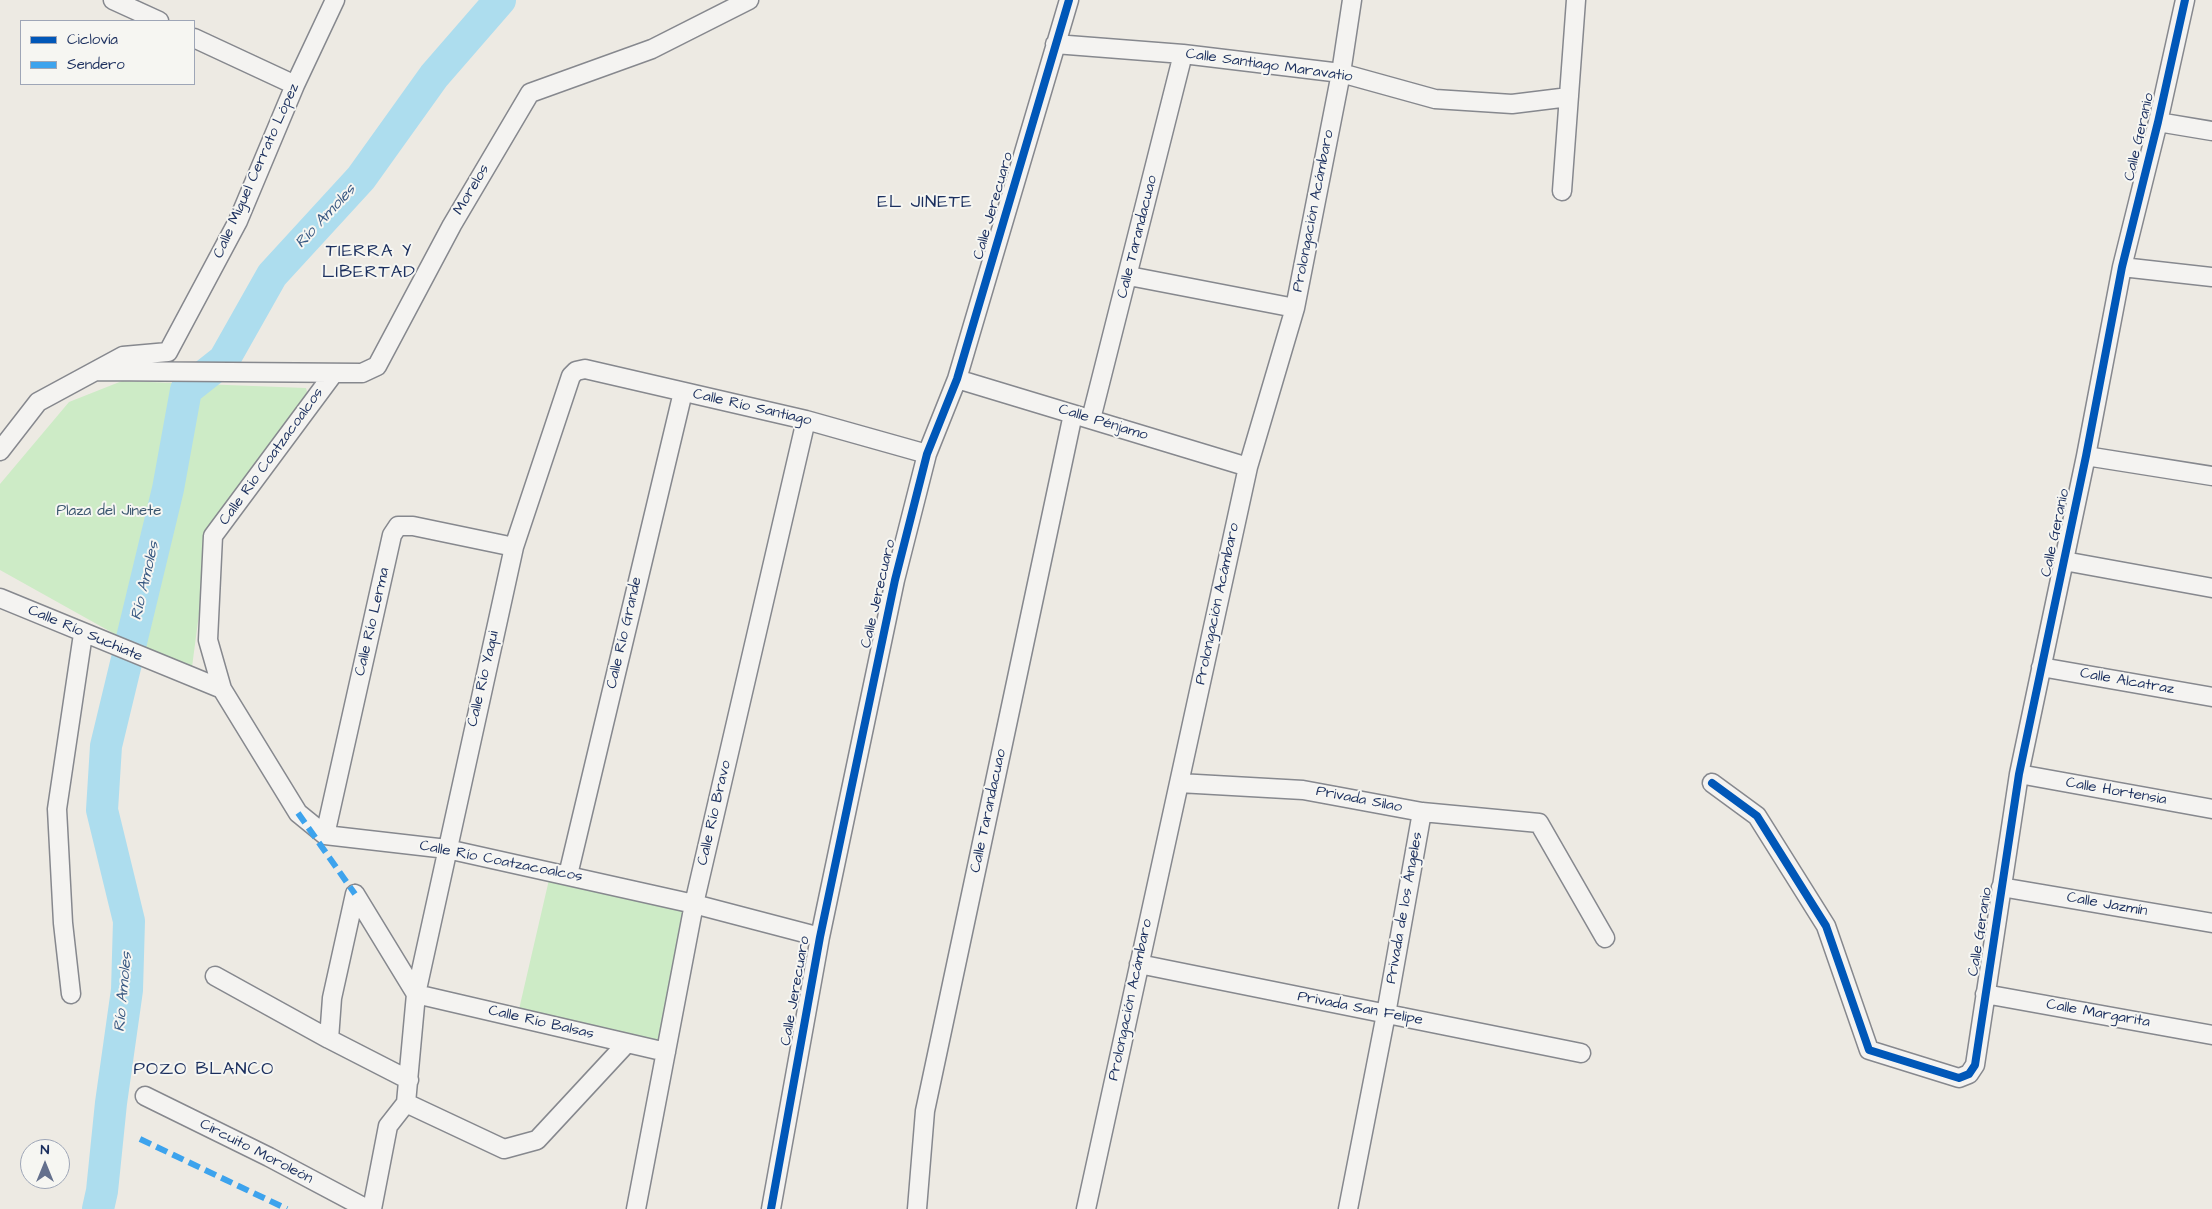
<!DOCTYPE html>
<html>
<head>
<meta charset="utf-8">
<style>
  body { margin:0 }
  #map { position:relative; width:2212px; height:1209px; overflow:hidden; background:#edeae3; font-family:"Architects Daughter",sans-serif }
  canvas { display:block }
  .legend { position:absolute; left:20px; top:20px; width:175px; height:65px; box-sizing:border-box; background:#f6f6f2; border:1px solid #9ea6b7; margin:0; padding:6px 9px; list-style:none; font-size:15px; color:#1b2f5e }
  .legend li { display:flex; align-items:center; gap:10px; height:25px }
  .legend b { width:25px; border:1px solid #9ea6b7 }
  .north { position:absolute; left:20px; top:1139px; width:50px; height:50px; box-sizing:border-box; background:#f6f6f2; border:1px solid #9ea6b7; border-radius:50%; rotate:0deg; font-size:14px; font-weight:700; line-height:20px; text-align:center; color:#1b2f5e }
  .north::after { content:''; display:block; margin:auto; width:18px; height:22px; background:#64708d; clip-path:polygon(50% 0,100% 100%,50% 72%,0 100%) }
</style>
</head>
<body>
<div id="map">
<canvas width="2212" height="1209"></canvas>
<ul class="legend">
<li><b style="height:6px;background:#0057b8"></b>Ciclovía</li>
<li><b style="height:6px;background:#3da3ed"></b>Sendero</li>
</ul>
<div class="north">N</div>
</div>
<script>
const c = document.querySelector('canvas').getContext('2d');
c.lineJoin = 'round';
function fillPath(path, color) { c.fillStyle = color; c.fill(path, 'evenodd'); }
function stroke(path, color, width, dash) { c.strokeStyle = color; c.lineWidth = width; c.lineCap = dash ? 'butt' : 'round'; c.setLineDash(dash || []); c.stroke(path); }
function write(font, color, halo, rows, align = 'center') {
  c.font = font + ' "Architects Daughter",sans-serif'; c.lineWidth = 4; c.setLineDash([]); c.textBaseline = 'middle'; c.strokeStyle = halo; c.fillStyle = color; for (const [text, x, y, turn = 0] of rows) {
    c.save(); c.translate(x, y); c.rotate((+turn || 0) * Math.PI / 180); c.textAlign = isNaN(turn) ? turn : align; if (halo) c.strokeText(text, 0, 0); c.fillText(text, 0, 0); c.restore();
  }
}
const green = new Path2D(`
  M122 381 306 388 309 399 210 530 192 667 120 637 0 570V484L69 402Z
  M551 871 694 904 666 1052 517 1018Z`);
const river = new Path2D(`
  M98 1209 102 1191 111 1103 127 990 129 921 102 810 106 746 168 489 186 390 224 360 272 275 361 178 434 76 500 0`);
const minor = new Path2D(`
  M113 0 159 21
  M194 38 295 85
  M1055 44 1183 54 1341 73 1435 99 1512 104 1569 97
  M2158 122 2212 131
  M1562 191 1576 0
  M2122 267 2212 277
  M1129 276 1295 308
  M96 371 362 373 377 366 452 225 530 93 652 49 749 0
  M957 379 1248 467
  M1091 419 1183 54
  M0 451 38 402 123 356 168 352 238 221 295 85 335 0
  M2086 456 2212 476
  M2064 561 2212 588
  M0 598 222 689 298 813 325 835 447 849 694 904 820 937
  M2041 667 2212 697
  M222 689 208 640 213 536 334 373
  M2019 774 2212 809
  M1179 783 1303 790 1422 812 1539 823 1605 938
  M1712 783 1757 816 1826 926 1869 1050 1959 1078 1969 1074 1975 1065 2019 774 2086 456 2122 267 2158 122 2185 0
  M325 835 392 535 398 526H413L514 547
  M568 875 683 392
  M2001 887 2212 923
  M355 894 416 994
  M1139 964 1581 1053
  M215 976 329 1039 409 1080
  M71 994 63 923 57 809 83 634
  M416 994 666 1052
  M1985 994 2212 1035
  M329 1039 332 998 355 894
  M145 1096 269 1157 367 1209
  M406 1103 504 1149 537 1140 627 1043
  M372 1209 388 1126 406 1103 416 994 514 547 571 376 576 371 585 369 806 420 927 454
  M636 1209 694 904 806 420
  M771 1209 820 937 895 580 927 454 957 379 1069 0
  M917 1209 925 1111 1073 414
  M1086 1209 1248 467 1295 308 1341 73 1352 0
  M1348 1209 1386 1014 1422 812`);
const quiet = new Path2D(`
  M298 813 355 894
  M140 1139 287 1209`);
const cycleway = new Path2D(`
  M1712 783 1757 816 1826 926 1869 1050 1959 1078 1969 1074 1975 1065 2019 774 2086 456 2122 267 2158 122 2185 0
  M771 1209 820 937 895 580 927 454 957 379 1069 0`);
const streetNames = [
  ["Calle Santiago Maravatio",1269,66,8],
  ["Calle Geranio",2140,137,-77],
  ["Calle Miguel Cerrato López",257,171,-66],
  ["Morelos",472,190,-59],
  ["Calle Jerecuaro",994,206,-74],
  ["Prolongación Acámbaro",1314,211,-79],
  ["Calle Tarandacuao",1138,237,-76],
  ["Calle Río Santiago",752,408,13],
  ["Calle Pénjamo",1103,423,17],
  ["Calle Río Coatzacoalcos",272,457,-54],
  ["Calle Geranio",2056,533,-78],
  ["Calle Jerecuaro",879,594,-77],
  ["Prolongación Acámbaro",1218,604,-78],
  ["Calle Río Lerma",373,622,-77],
  ["Calle Río Grande",625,633,-77],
  ["Calle Río Suchiate",85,634,23],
  ["Calle Río Yaqui",484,679,-77],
  ["Calle Alcatraz",2127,682,10],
  ["Calle Hortensia",2116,792,10],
  ["Privada Silao",1359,800,11],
  ["Calle Tarandacuao",989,811,-78],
  ["Calle Río Bravo",715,813,-77],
  ["Calle Río Coatzacoalcos",501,862,11],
  ["Calle Jazmín",2107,905,10],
  ["Privada de los Ángeles",1405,908,-80],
  ["Calle Geranio",1981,932,-81],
  ["Calle Jerecuaro",796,991,-80],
  ["Prolongación Acámbaro",1131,1000,-78],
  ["Privada San Felipe",1360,1009,11],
  ["Calle Margarita",2098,1014,10],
  ["Calle Río Balsas",541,1023,13],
  ["Circuito Moroleón",256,1152,27]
];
const parkNames = [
  ["Plaza del Jinete",109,512]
];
const waterNames = [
  ["Río Amoles",326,217,-47],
  ["Río Amoles",146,581,-77],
  ["Río Amoles",124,992,-85]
];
const quarterNames = [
  ["EL JINETE",925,203],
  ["TIERRA Y",369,252],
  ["LIBERTAD",369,273],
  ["POZO BLANCO",204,1070]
];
fillPath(green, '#cdebc6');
stroke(river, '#adddee', 32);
stroke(minor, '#86888e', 21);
stroke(minor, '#f4f3f1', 18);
stroke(quiet, '#3da3ed', 6, [12, 6]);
stroke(cycleway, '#0057b8', 8);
write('15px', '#1b2f5e', '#f6f6f2', streetNames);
write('15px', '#39556e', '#f6f6f2', parkNames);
write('italic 16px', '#395983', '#f6f6f2', waterNames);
c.letterSpacing = '1px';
write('18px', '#1b2f5e', '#f6f6f2', quarterNames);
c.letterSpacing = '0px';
</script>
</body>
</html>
